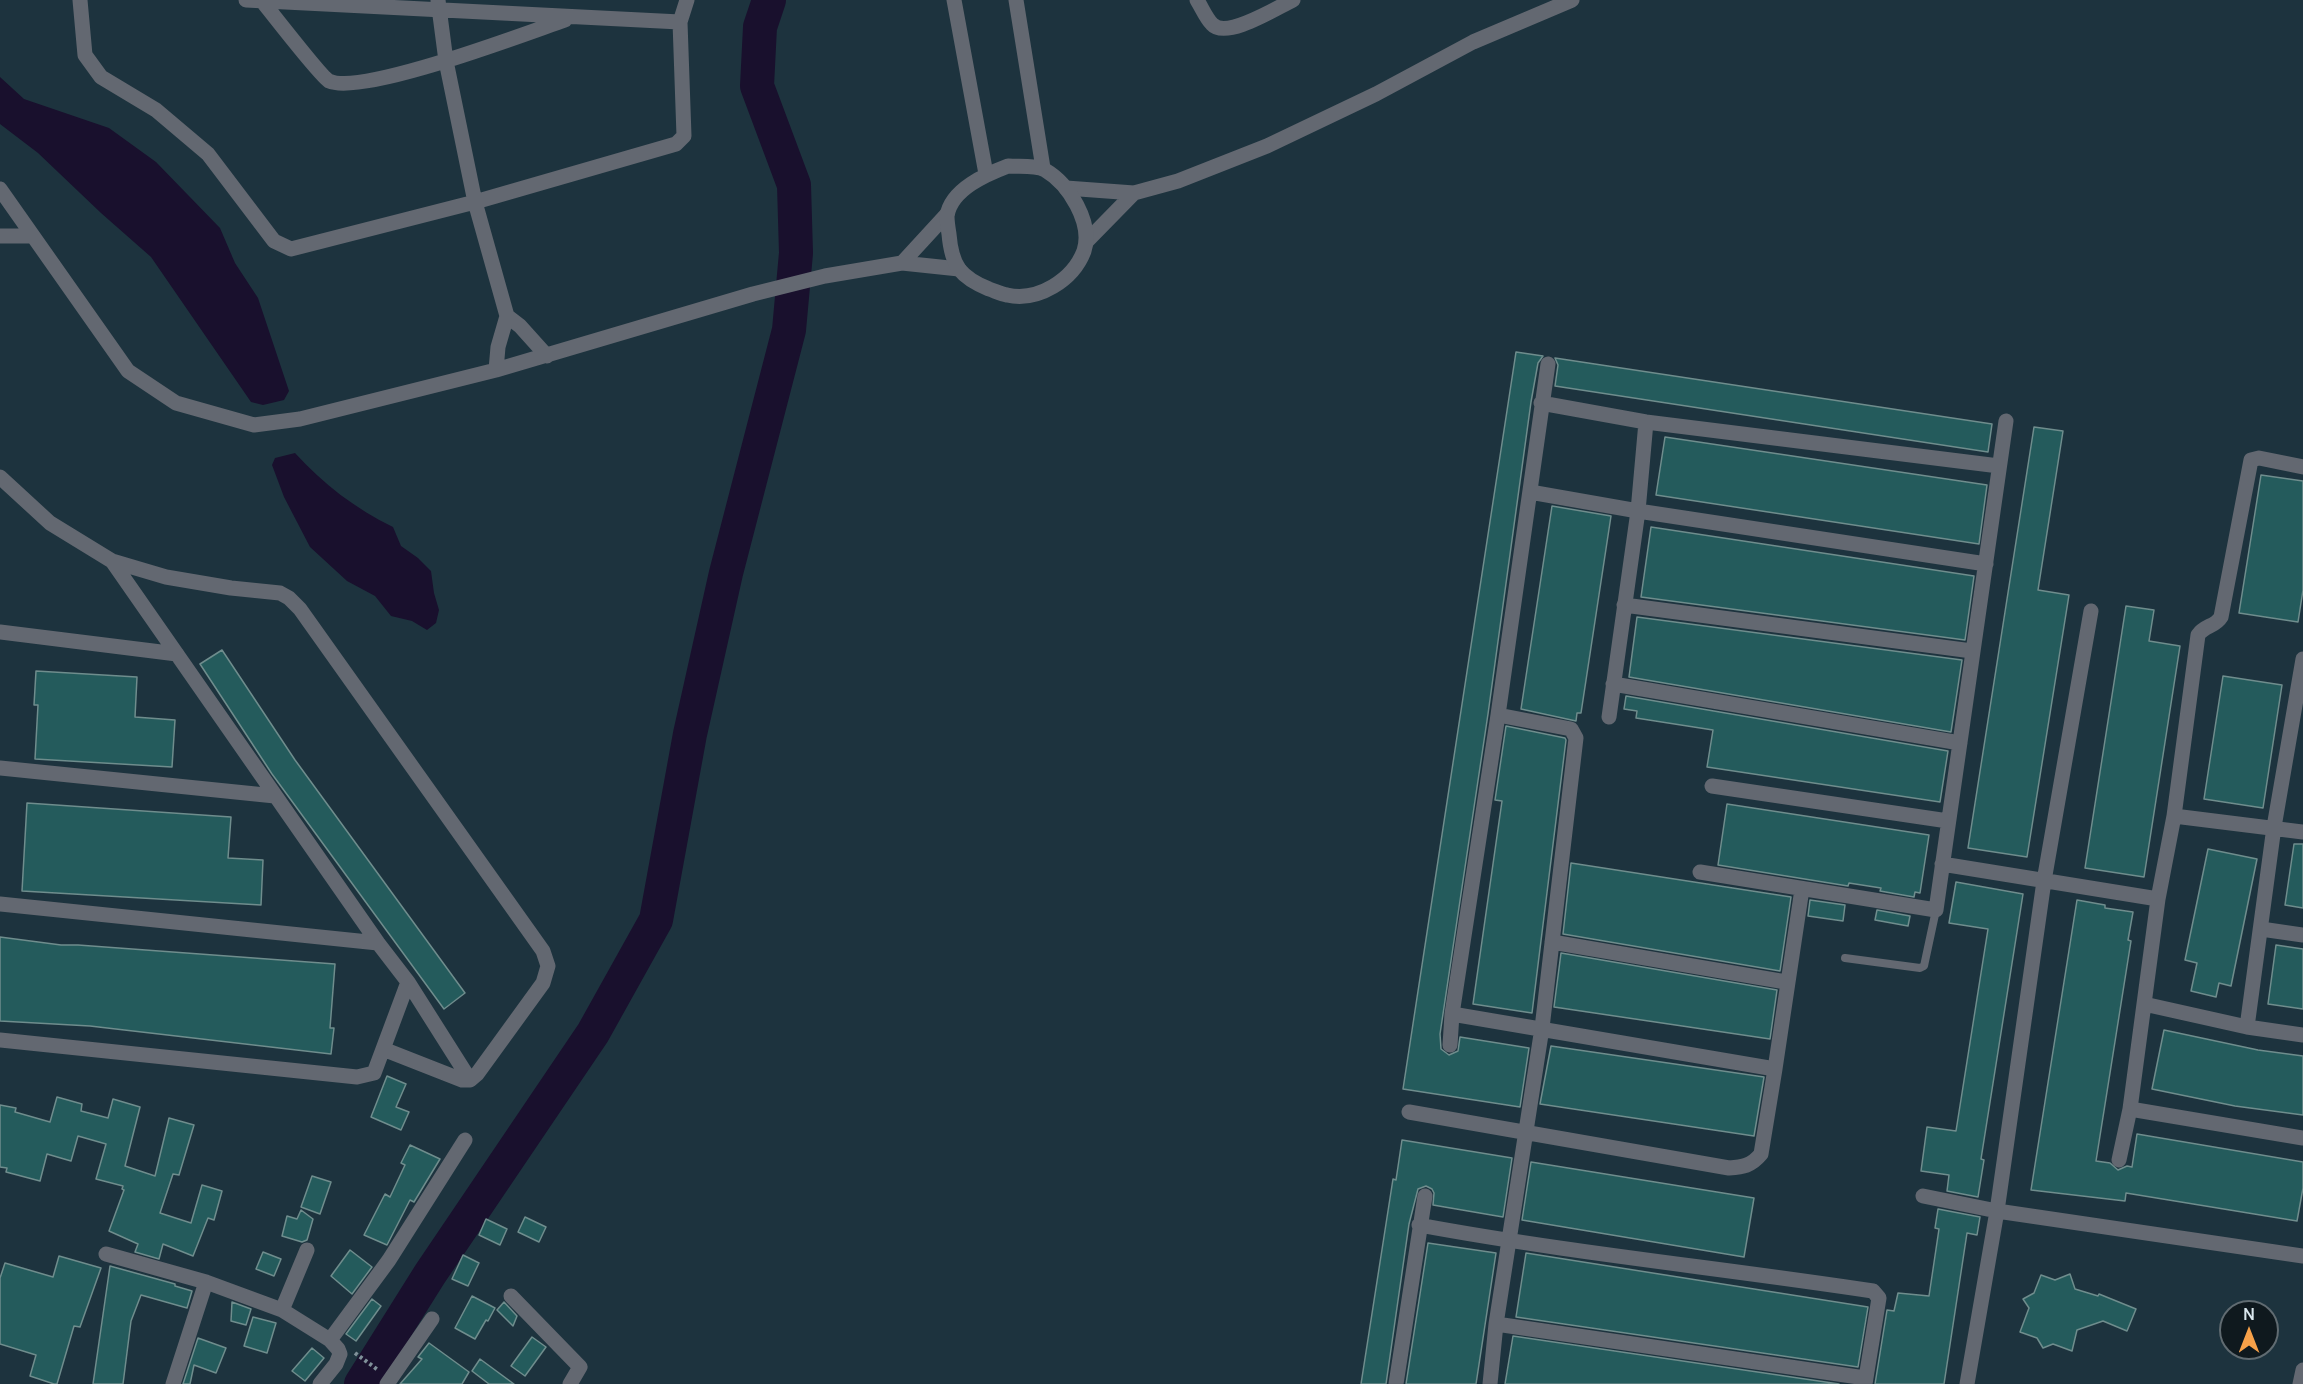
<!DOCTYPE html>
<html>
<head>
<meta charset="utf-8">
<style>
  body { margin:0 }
  #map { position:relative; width:2303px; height:1384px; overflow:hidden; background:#1d333e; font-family:Manrope,sans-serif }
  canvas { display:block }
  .north { position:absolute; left:2219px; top:1300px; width:60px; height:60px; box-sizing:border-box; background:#0f191e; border:2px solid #606b71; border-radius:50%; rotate:0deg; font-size:16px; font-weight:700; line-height:24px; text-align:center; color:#dae7ee }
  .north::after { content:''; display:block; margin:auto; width:21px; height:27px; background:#f7a149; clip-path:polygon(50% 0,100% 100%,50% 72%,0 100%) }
</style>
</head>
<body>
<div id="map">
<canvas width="2303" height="1384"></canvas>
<div class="north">N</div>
</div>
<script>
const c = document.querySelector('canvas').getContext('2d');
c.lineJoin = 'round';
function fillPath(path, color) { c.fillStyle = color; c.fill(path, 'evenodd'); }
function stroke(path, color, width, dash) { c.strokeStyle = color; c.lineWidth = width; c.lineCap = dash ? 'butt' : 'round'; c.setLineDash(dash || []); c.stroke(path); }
const water = new Path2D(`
  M0 77 24 99 109 128 156 162 220 228 235 263 258 298 289 391 284 400 263 405 251 402 151 257 101 213 38 153 0 124Z
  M295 453C323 484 356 509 393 527L401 546 418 558 431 571 434 593 439 610 436 623 427 630 412 621 391 616 375 596 347 581 310 547 284 497 272 465 275 458Z`);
const river = new Path2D(`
  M361 1384 430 1274 593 1033 656 920 690 734 726 573 789 330 796 253 794 185 757 86 760 27 769 0`);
const building = new Path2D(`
  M1516 352 1543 356 1538 363 1531 402 1488 714 1440 1034 1441 1049 1449 1055 1458 1051 1460 1037 1529 1048 1520 1107 1403 1089Z
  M1555 358 1992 424 1988 452 1555 386 1558 365Z
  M2034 427 2063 431 2038 590 2069 595 2027 857 1968 848Z
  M1665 437 1987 485 1979 544 1656 495Z
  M2261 475 2303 481V590L2298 622 2239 613Z
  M1552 506 1611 516 1581 713H1577L1576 721 1521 709Z
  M1651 527 1974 576 1965 640 1641 597Z
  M2126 606 2154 610 2149 641 2180 646 2144 877 2085 868Z
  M1637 617 1962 660 1951 732 1629 677Z
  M222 650 295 760 465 993 444 1009 272 774 200 664Z
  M36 671 137 677 135 717 175 720 172 767 35 759 38 705H34Z
  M2223 676 2282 685 2263 808 2204 799Z
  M1626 696 1948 751 1940 802 1707 767 1713 730 1636 718 1637 711 1624 709Z
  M1506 726 1565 738 1566 740 1532 1013 1473 1004 1502 801 1495 800Z
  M27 803 231 817 228 858 263 860 261 905 22 891Z
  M1727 804 1929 835 1920 893 1915 892 1914 897 1880 891 1881 888 1849 883 1848 886 1718 865Z
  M2294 844H2303V908L2285 905Z
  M2208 849 2257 859 2231 986 2219 983 2216 997 2191 991 2197 963 2185 960Z
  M1571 863 1791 897 1780 971 1563 934Z
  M1956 882 2023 894 1981 1159 1984 1160 1978 1197 1947 1191 1949 1175 1921 1171 1927 1127 1956 1131 1988 929 1949 923Z
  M1810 900 1845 905 1843 921 1808 916Z
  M2077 900 2105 905V908L2133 912 2128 940 2131 941 2096 1161 2110 1163 2118 1170 2127 1166 2132 1167 2137 1134 2303 1162V1188L2297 1221 2126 1193 2125 1201 2031 1190Z
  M1877 910 1910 916 1908 926 1875 920Z
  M0 937 61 945H78L335 964 330 1028H334L331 1054 90 1026 0 1021Z
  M2276 945 2303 949V1009L2268 1004Z
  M1561 953 1777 990 1770 1039 1554 1007Z
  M2164 1030 2258 1050 2303 1056V1115L2235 1106 2152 1089Z
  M1551 1046 1764 1077 1754 1136 1540 1104Z
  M387 1076 406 1084 396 1107 409 1112 401 1130 371 1117Z
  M57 1097 82 1104 81 1111 108 1118 113 1099 140 1107 125 1166 155 1176 169 1118 194 1125 179 1175 173 1174 160 1213 191 1223 202 1185 222 1191 214 1220 208 1218 193 1256 163 1244 159 1259 135 1252 138 1244 109 1231 124 1190 122 1189 123 1186 96 1179 106 1144 78 1136 71 1161 47 1154 40 1181 6 1172 7 1168 0 1167V1105L16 1108 15 1112 50 1122Z
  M1402 1140 1512 1158 1503 1217 1433 1205 1434 1193 1432 1189 1426 1186 1418 1189 1409 1224 1386 1384H1361L1393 1179 1396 1180Z
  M410 1145 440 1159 414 1202 410 1200 387 1245 364 1235 385 1194 390 1197 405 1165 401 1163Z
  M1531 1162 1754 1198 1744 1257 1522 1220Z
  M312 1176 331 1182 320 1214 301 1207Z
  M1938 1209 1980 1217 1977 1235 1967 1233 1944 1384H1875L1887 1310 1894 1311 1898 1293 1929 1296 1939 1229 1935 1228Z
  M301 1210 313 1219 307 1240 302 1242 282 1236 287 1216 297 1219Z
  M525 1217 546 1227 539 1242 518 1232Z
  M486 1219 507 1229 500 1245 479 1235Z
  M1428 1243 1496 1253 1476 1384H1406Z
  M350 1250 372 1267 352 1294 331 1276Z
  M263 1252 281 1259 274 1276 256 1269Z
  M1526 1253 1868 1307 1858 1367 1516 1317Z
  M463 1255 479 1263 468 1286 452 1279Z
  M59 1256 101 1268 80 1327 74 1326 57 1384H54L30 1376 36 1355 0 1344V1278L5 1263 53 1277Z
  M110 1266 175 1284V1286L192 1291 187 1308 141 1295 131 1321 123 1384H93Z
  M2070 1274 2075 1289 2098 1296 2099 1294 2136 1309 2127 1331 2103 1321 2077 1330 2072 1351 2053 1344 2043 1348 2037 1338 2020 1332 2029 1308 2023 1299 2034 1293 2041 1275 2055 1280Z
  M472 1296 495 1308 488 1321 486 1320 475 1339 455 1328Z
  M372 1299 381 1306 356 1341 346 1334Z
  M232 1302 251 1309 246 1325 231 1321Z
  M504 1302 517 1316 513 1326 497 1310Z
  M253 1317 276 1323 267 1353 244 1346Z
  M1513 1336 1839 1384H1505Z
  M532 1337 546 1347 525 1376 511 1366Z
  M198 1338 226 1348 216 1373 194 1365 190 1384H183Z
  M429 1343 469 1372 462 1384H400L422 1359 418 1357Z
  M312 1348 324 1358 305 1381 292 1371Z
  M480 1359 514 1384H489L472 1371Z`);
const path = new Path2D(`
  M355 1353 378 1370`);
const service = new Path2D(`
  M1845 958 1920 968 1924 966 1936 910`);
const minor = new Path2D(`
  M80 0 85 55 101 77 156 110 208 154 274 241 291 249 475 202 676 144 684 136 680 22 687 0
  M246 0 680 22
  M438 0 446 61 475 202 507 316 498 347 496 370
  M1197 0C1202 8 1206 18 1212 24 1226 40 1276 8 1293 0
  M262 1C272 13 321 77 329 81 362 96 524 34 565 20
  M1066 188 1134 193 1178 181 1267 146 1376 94 1473 42 1572 0
  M0 189 128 371 176 403 254 425 300 419 496 370 753 294 825 276 902 263 959 269
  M0 236H33
  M1087 241 1134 193
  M902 263 947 214
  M507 316 520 326 547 356
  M1541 403 1646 422 1999 466
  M2303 467 2259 458 2251 460 2221 617C2215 627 2205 625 2198 635L2174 816 2158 899 2130 1109 2303 1138
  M0 477 50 523 112 561 166 577 231 588 280 593 289 598 300 609 543 951 548 966 543 983 477 1074 470 1080H462L383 1049
  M1530 492 1638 511 1986 564
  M112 561 378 943 408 982 470 1080
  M1624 605 1972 651
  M0 632 177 654
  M1613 684 1960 743
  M1609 717 1638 511 1646 422
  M0 768 275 796
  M1712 786 1948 821
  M2174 816 2303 832
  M1942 864 2158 899
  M1700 872 1936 910 2006 421
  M0 904 378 943
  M2261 929 2303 935
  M1552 942 1786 982
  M2144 1004 2247 1027 2303 1035
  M1452 1014 1775 1069 1802 889
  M2247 1027 2274 827 2303 659
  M0 1040 357 1077 374 1073 408 982
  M1450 1045 1452 1014 1498 715 1548 364
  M1409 1112 1729 1168C1743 1167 1751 1166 1761 1154L1775 1069
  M2119 1160 2130 1109
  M1923 1196 1997 1211 2303 1256
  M1419 1225C1570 1253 1722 1268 1873 1291L1879 1298 1865 1384
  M106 1254 206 1282 282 1310 330 1340 338 1349 340 1354 336 1364 320 1384
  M511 1296 580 1367 570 1384
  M282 1310 307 1250
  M1496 1324 1865 1378
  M330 1340 389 1260 465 1140
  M173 1384 206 1282
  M387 1384 432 1319
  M1396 1384 1425 1196
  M1490 1384 1496 1324 1542 1028 1576 738 1571 729 1498 715
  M1967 1384 1997 1211 2044 881 2091 611
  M2300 1384 2303 1370`);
const tertiary = new Path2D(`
  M954 0 986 174
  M1016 0 1043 168
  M1008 166C1019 167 1036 165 1045 170 1069 184 1093 223 1084 251 1073 280 1038 302 1007 295 1001 294 995 291 989 289 979 285 966 278 959 269 952 259 950 246 949 234 948 228 947 221 947 216 951 189 987 174 1008 166Z`);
fillPath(water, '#19102d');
stroke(river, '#19102d', 34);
fillPath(building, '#245b5c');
stroke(building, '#6f8d8d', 1.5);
stroke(path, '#80919a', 4, [3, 3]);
stroke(service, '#636871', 8);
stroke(minor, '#636871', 15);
stroke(tertiary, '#636871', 15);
</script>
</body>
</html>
